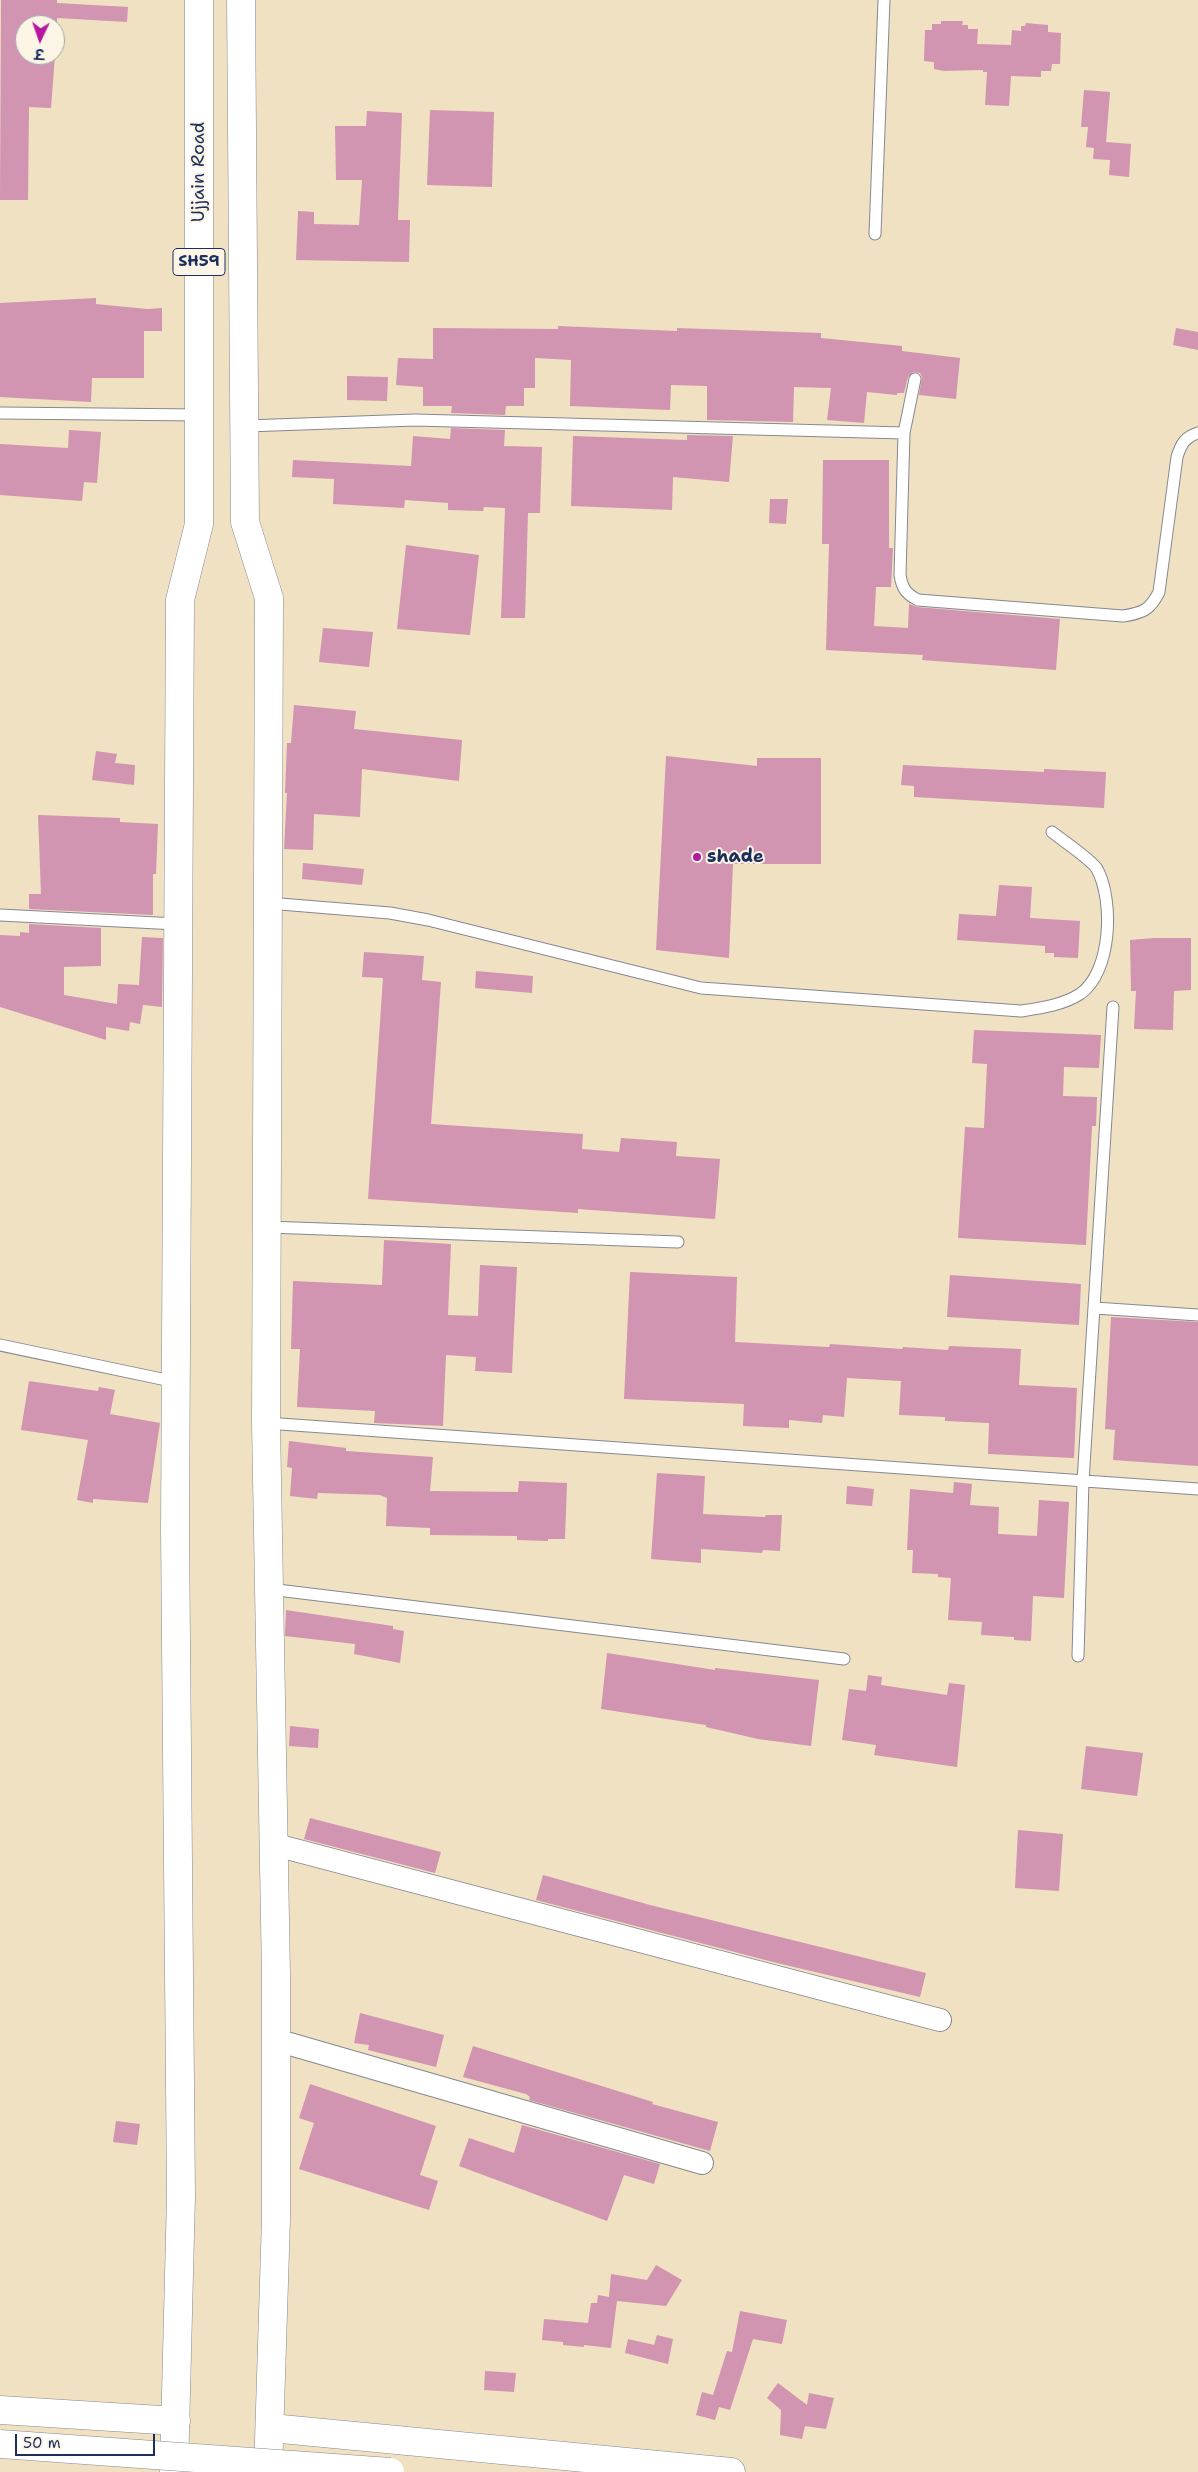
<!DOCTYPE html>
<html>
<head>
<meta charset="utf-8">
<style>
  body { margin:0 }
  #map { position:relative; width:1198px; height:2472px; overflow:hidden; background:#efe1c1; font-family:"Shantell Sans","Playpen Sans Deva",sans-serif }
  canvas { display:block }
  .north { position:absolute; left:15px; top:15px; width:50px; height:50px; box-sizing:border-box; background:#fcf5e5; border:1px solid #a2a6af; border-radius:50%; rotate:183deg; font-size:14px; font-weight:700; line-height:20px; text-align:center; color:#1b2f5e }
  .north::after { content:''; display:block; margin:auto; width:18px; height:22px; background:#b5179e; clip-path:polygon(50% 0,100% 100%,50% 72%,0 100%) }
  .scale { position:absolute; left:15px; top:2434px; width:140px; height:22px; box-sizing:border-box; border:2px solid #1b2f5e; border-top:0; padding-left:6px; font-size:15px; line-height:18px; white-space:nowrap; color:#1b2f5e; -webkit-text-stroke:4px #fcf5e5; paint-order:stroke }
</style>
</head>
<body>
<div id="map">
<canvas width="1198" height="2472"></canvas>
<div class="north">उ</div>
<div class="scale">50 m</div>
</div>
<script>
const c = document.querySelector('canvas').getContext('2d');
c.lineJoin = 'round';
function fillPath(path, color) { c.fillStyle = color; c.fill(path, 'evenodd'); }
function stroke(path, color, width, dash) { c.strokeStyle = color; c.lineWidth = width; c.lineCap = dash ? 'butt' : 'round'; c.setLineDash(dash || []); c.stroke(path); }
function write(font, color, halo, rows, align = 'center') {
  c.font = font + ' "Shantell Sans",sans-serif'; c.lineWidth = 4; c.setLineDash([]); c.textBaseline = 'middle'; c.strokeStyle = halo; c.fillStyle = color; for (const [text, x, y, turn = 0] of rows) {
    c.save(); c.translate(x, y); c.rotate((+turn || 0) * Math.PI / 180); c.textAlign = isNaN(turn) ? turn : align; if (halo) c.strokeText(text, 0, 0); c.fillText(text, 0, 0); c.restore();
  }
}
const building = new Path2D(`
  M1 0H57V3L128 7 127 22 57 18V25H25V55H55L51 108 29 107 28 200H0Z
  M941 21H963L962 25H968V29H978L977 44 1011 45 1012 30 1021 31V26H1025L1026 23 1048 25V32L1061 33 1060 64H1052L1051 71H1041V77L1011 76 1009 106 985 105 987 72H983V70L944 71 934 69V62L924 61 925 30H932V24H941Z
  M1084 90 1110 92 1106 142 1131 144 1129 177 1109 175 1110 160 1093 159 1094 148 1086 147 1088 127H1081Z
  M430 110 494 112 492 187 427 185Z
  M367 111 402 113 398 220H410L409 262 296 260 298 211 314 212V224L359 225 362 180H336L335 126H366Z
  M96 298V304L147 309 162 308V331H144V378H92L91 402 0 397V303Z
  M558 326 677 331V328L821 333V338L902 346V351L960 358 956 399 919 395 922 377 920 373 913 372 908 377 904 393H897V395L867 392 864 423 827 420 831 388 794 387 793 422 707 420V386L671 385 670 410 570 406 571 360 535 358V388H524V406H506L505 415 451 413 452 406H423V387L396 385 398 358 433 359V328L558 329Z
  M1176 328 1198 332V350L1173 345Z
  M347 376 388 377 387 401 347 400Z
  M451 428 505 430 504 446 542 447 540 513H528L525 618H501L505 508 484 507 483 511 448 510V503L405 500 404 508 333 504 334 479 292 477 293 460 411 466 413 436 450 439Z
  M69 430 101 432 97 483 84 482 82 501 0 495V444L68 448Z
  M687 435 733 436 729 482 673 477 672 510 571 506 573 436 687 440Z
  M823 460H889V548H893L891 587H876L874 626 908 628 909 604 917 607 1060 619 1056 670 922 660 923 655 826 650 829 544H822Z
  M770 499H788L786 524 769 523Z
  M406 545 479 555 470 635 397 629Z
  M323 628 373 632 369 667 319 662Z
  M294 705 356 711 354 729 462 740 459 781 362 769 360 817 314 814 313 850 284 849 287 793H285L287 743H291Z
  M96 751 117 754 115 763 135 765 134 785 92 780Z
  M666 756 757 766V758H821V864H733L729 958 656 950Z
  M903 765 1044 772V769L1106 772 1104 808 914 797V786L901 785Z
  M38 815 120 818V822L158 824 156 874H153V915L29 909V894H41Z
  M303 863 364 869 362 885 302 879Z
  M999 885 1032 887 1030 918 1080 921 1078 958 1054 957V953H1045V946L957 940 959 914 996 916Z
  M29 924 101 928V966L64 967V995L117 1004 118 984 139 985 142 937 163 938 162 1007 143 1005 140 1024 130 1022 129 1031 106 1027V1040L0 1007V935L20 936V932L29 933Z
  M1154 938H1191V990L1174 991 1173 1030 1134 1029 1136 991H1131L1130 940Z
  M364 952 424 956 422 980 441 982 431 1124 583 1134 582 1149 619 1152 621 1138 677 1142 676 1156 720 1159 715 1219 578 1209V1213L368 1199 383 978 362 977Z
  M476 971 533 976 532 993 475 988Z
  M974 1030 1101 1035 1099 1068 1064 1067 1063 1096 1097 1097 1096 1126H1092L1086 1245 958 1238 965 1127 984 1128 987 1064 972 1063Z
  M384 1240 451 1244 448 1315 478 1316 480 1265 517 1267 512 1373 475 1371 476 1357 446 1355 443 1426 374 1423 375 1411 297 1407 300 1349H291L293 1281 382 1285Z
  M630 1272 737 1277 735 1342 829 1347 830 1344 902 1349 903 1347 948 1350 949 1346 1021 1349 1019 1385 1077 1388 1074 1458 988 1454 989 1423 945 1421V1417L899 1415 901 1381 847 1378 844 1417 823 1415 822 1423 789 1420V1428L743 1426 744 1404 624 1399Z
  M950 1275 1081 1284 1079 1325 947 1317Z
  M1111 1317 1198 1322V1466L1113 1460 1115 1430 1105 1429Z
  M29 1381 98 1391 99 1387 115 1390 110 1414 160 1423 148 1503 93 1499V1503L77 1500 88 1440 21 1430Z
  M289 1441 346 1448V1451L433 1457 430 1491 518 1492 519 1481 567 1483 565 1539H548V1541L517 1540V1536L430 1535V1528L386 1526 387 1498 380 1495 318 1493 317 1499 290 1496 292 1468 287 1467Z
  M657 1473 705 1476 703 1514 765 1517 766 1515H782L780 1551 763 1550 762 1553 701 1549V1563L651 1559Z
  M954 1482 972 1484 970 1505 999 1507 998 1534 1037 1536 1039 1500 1069 1502 1064 1598 1033 1596 1031 1641 1014 1640V1637L981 1635 982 1622 948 1620 951 1578 938 1577V1574L912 1573 913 1550H907L910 1489 953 1493Z
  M847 1486 874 1489 872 1506 846 1504Z
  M286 1610 393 1626V1629L404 1631 400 1663 354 1654 355 1644 285 1636Z
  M607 1653 715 1670V1668L819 1680 811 1746 758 1739 706 1727V1725L601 1709Z
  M868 1675 882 1677 881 1685 947 1695 949 1683 965 1685 957 1767 874 1755 876 1745 842 1740 849 1689 866 1691Z
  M290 1726 319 1729 318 1748 289 1746Z
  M1086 1746 1143 1753 1137 1796 1081 1789Z
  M310 1818 441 1852 435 1873 304 1839Z
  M1018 1830 1063 1834 1059 1891 1015 1888Z
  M543 1875 650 1905 926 1973 920 1997 773 1962 536 1900Z
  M360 2013 444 2035 436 2067 368 2050 369 2045 354 2043Z
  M473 2046 653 2102 652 2104 718 2122 710 2151 529 2100 530 2097 526 2094 463 2077Z
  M310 2084 436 2126 420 2175 438 2181 429 2210 299 2169 314 2123 299 2118Z
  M116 2121 140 2124 137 2145 113 2142Z
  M522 2125 660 2164 654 2184 624 2175 607 2221 459 2166 469 2138 514 2153Z
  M656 2265 682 2280 666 2306 617 2301 611 2348 584 2345V2347L563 2345V2342L542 2340 544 2319 588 2323 591 2303H597L598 2295 609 2297 611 2274 647 2280Z
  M740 2311 787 2320 782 2344 753 2339 730 2410 719 2407 715 2420 696 2415 702 2392 713 2395 727 2351 732 2352Z
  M657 2335 673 2339 668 2364 625 2353 628 2339 654 2345Z
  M485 2371 516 2373 514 2392 484 2390Z
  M778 2383 807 2405 809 2393 834 2398 826 2429 805 2426 802 2439 780 2435 781 2410 767 2398Z`);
const lane = new Path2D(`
  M875 234 884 0
  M915 379 904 433 900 575C902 588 906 594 918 600L1123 616C1143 613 1150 610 1159 592L1177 457C1181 444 1185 437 1198 433
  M0 413 199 415
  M246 426 415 420 904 433
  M268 903 390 913 428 920 701 988 1021 1011C1041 1008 1063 1005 1080 994 1112 972 1114 900 1097 869 1092 860 1062 840 1052 832
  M0 915 177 924
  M268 1227 678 1242
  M1095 1308 1198 1315
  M0 1345 176 1382
  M266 1423 1198 1489
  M269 1589 844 1659
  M1078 1656 1083 1481 1113 1007`);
const street = new Path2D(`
  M272 1844 940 2020
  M276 2040 702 2163`);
const secondary = new Path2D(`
  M0 2410 176 2421
  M271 2428 731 2472`);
const primary = new Path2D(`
  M241 0 245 522 269 598 266 1423 276 1975V2219L268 2472
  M174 2472 181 2196 175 1530 180 600 199 524V0`);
const primaryBridge = new Path2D(`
  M0 2444 390 2472`);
const markers = [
  [697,857,5,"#b5179e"]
];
const shields = [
  [199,262,52]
];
const shieldNames = [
  ["SH59",199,262]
];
const streetNames = [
  ["Ujjain Road",199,172,-90]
];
const poiNames = [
  ["shade",707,857]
];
fillPath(building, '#d194b1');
stroke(lane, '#858890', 13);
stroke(street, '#858890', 24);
stroke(secondary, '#858890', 29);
stroke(primary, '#858890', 29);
stroke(lane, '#fff', 11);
stroke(street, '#fff', 22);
stroke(secondary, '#fff', 28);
stroke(primary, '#fff', 28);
stroke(primaryBridge, '#858890', 29, []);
stroke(primaryBridge, '#fff', 28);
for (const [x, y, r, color] of markers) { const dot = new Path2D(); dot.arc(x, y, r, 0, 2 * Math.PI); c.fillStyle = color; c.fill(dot); stroke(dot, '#fcf5e5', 2); }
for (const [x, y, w] of shields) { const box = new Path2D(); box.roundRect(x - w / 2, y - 13.5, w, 27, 4); c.fillStyle = '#fcf5e5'; c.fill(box); stroke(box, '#1b2f5e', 1); }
write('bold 16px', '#1b2f5e', null, shieldNames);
write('18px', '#1b2f5e', '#fcf5e5', streetNames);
write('bold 18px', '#1b2f5e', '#fcf5e5', poiNames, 'left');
</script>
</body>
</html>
